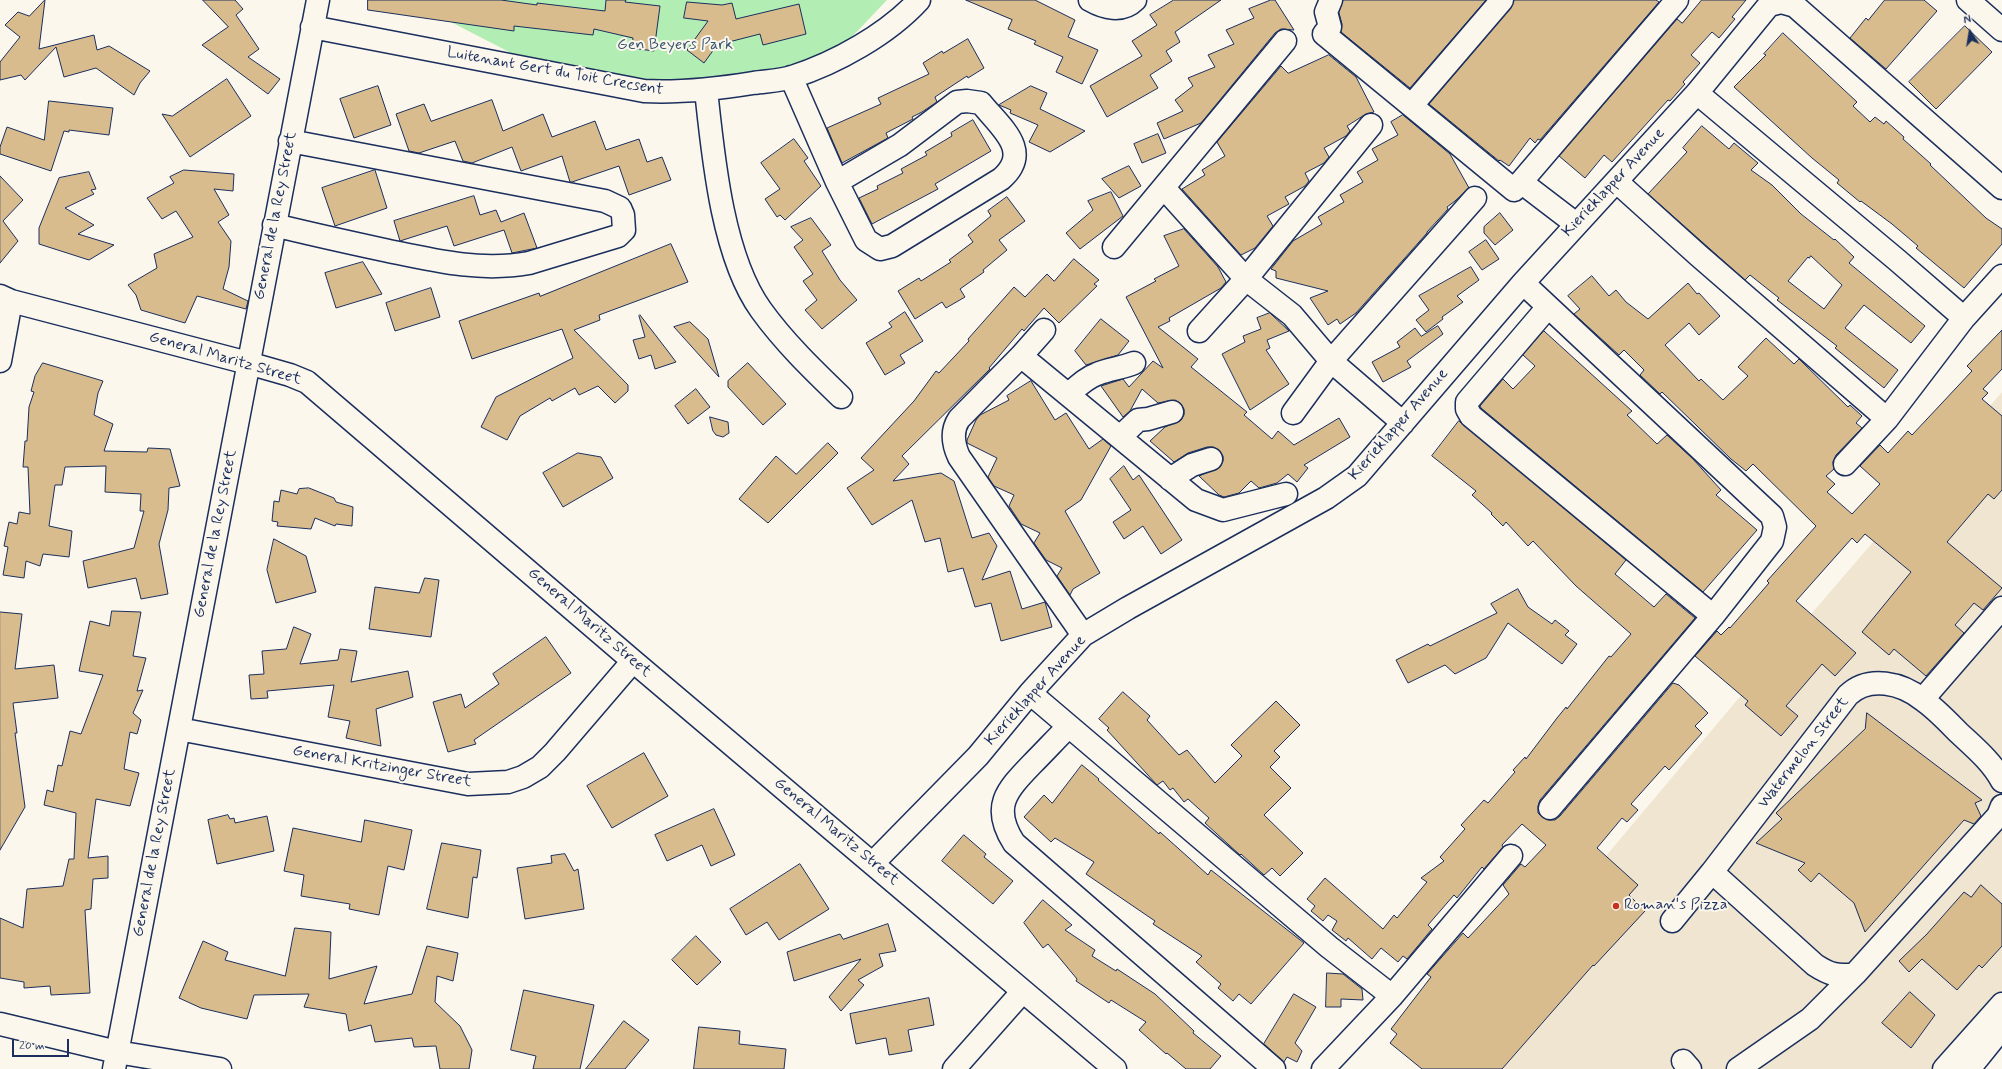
<!DOCTYPE html>
<html>
<head>
<meta charset="utf-8">
<style>
  body { margin:0 }
  #map { position:relative; width:2002px; height:1069px; overflow:hidden; background:#fbf7ec; font-family:Mynerve,sans-serif }
  canvas { display:block }
  .north { position:absolute; left:1950px; top:12px; width:40px; height:40px; -webkit-text-stroke:3px #fbf7ec; paint-order:stroke; rotate:348deg; font-size:11px; font-weight:700; line-height:16px; text-align:center; color:#1b2f5e }
  .north::after { content:''; display:block; margin:auto; width:14px; height:18px; background:#1b2f5e; clip-path:polygon(50% 0,100% 100%,50% 72%,0 100%) }
  .scale { position:absolute; left:12px; top:1039px; width:57px; height:18px; box-sizing:border-box; border:2px solid #1b2f5e; border-top:0; padding-left:5px; font-size:12px; line-height:14px; white-space:nowrap; color:#1b2f5e; -webkit-text-stroke:3px #fbf7ec; paint-order:stroke }
</style>
</head>
<body>
<div id="map">
<canvas width="2002" height="1069"></canvas>
<div class="north">N</div>
<div class="scale">20 m</div>
</div>
<script>
const c = document.querySelector('canvas').getContext('2d');
c.lineJoin = 'round';
function fillPath(path, color) { c.fillStyle = color; c.fill(path, 'evenodd'); }
function stroke(path, color, width, dash) { c.strokeStyle = color; c.lineWidth = width; c.lineCap = dash ? 'butt' : 'round'; c.setLineDash(dash || []); c.stroke(path); }
function write(font, color, halo, rows, align = 'center') {
  c.font = font + ' Mynerve,sans-serif'; c.lineWidth = 4; c.setLineDash([]); c.textBaseline = 'middle'; c.strokeStyle = halo; c.fillStyle = color; for (const [text, x, y, turn = 0] of rows) {
    c.save(); c.translate(x, y); c.rotate((+turn || 0) * Math.PI / 180); c.textAlign = isNaN(turn) ? turn : align; if (halo) c.strokeText(text, 0, 0); c.fillText(text, 0, 0); c.restore();
  }
}
const built = new Path2D(`
  M2002 392V996L1934 1069H1427L1732 706Z`);
const green = new Path2D(`
  M450 0H887L827 63 677 93 552 74 447 20Z`);
const building = new Path2D(`
  M45 0 39 49 94 35 97 50 109 46 150 71 140 83 134 95 96 68 64 77 56 47 25 80 21 75 0 80V62L20 37 5 25 18 12 29 16Z
  M203 0H235L243 9 236 15 259 49 248 57 280 79 268 94 202 45 228 27Z
  M368 0H501L537 5V3L605 11 606 0H626L625 2 660 6 654 51 632 48 633 38 594 29 593 35 514 26V31L368 10Z
  M966 0H1035L1075 20 1068 37 1098 50 1082 84 1056 72 1063 57 1034 44 1036 41 1008 29 1012 20Z
  M1174 0H1221L1175 32 1180 42 1166 51 1172 61 1150 75 1158 88 1107 117 1090 86 1142 56 1132 41 1157 25 1150 15Z
  M1271 0H1275L1294 30 1281 29 1275 33 1201 123 1164 139 1157 123 1183 111 1175 100 1193 86 1188 78 1215 67 1208 55 1234 44 1226 30 1254 18 1249 9Z
  M1343 0H1486L1410 88 1341 32 1342 24 1339 13Z
  M1514 0H1656L1659 2 1540 140 1538 139 1535 143 1530 138 1509 166 1500 160 1499 161 1429 104 1511 8Z
  M1702 0H1746L1732 17 1735 19 1719 38 1712 32 1691 55 1700 63 1683 82 1685 84 1670 101 1668 100 1612 162 1604 155 1585 178 1559 156 1677 19 1682 23Z
  M1885 0H1924L1937 11 1886 69 1850 38 1866 18 1868 20Z
  M687 2 722 5 732 3 736 19 799 4 806 34 763 45 760 34 717 45 704 63 687 50 708 21 684 18Z
  M1965 26 1992 52 1936 109 1909 82Z
  M1783 33 1857 102 1853 106 1870 122 1875 117 1884 124 1886 121 1904 137 1903 139 1931 164 1930 165 1986 218 2002 229V244L1964 288 1916 248 1918 246 1892 224 1861 201 1860 202 1837 183 1839 180 1812 158 1734 87 1766 55 1764 54Z
  M968 39 984 68 968 78 967 76 935 97 937 102 922 112 912 117 913 119 886 133 888 138 842 163 827 128 881 104 878 98 929 74 923 63 942 51 943 53Z
  M1329 55 1356 77 1374 112 1366 114 1347 126 1350 131 1346 136 1324 148 1329 157 1324 163 1305 173 1309 181 1305 186 1285 197 1289 204 1267 216 1273 226 1255 248 1241 255 1182 189 1205 175 1202 170 1225 156 1217 142 1281 66 1288 73Z
  M227 79 251 116 190 157 162 114 172 116Z
  M378 86 391 125 354 138 340 99Z
  M1031 86 1047 93 1040 109 1085 131 1050 152 1029 142 1038 125 1010 113 1011 110 999 105Z
  M492 100 503 131 543 114 552 137 595 121 606 150 639 139 647 162 662 157 671 180 629 195 619 166 572 182H570L562 156 521 171 512 147 472 163 463 161 455 141 419 153 409 151 396 114 424 104 431 121Z
  M49 101 113 108 109 135 69 130V132L64 131 51 171 0 154V147L7 127 44 140Z
  M1403 115 1450 154 1469 188 1455 201 1447 207 1448 209 1427 232V233L1356 313 1340 324 1337 319 1328 325 1310 298 1328 291 1276 278V271L1271 269 1293 241 1322 224 1318 217 1344 202 1340 195 1363 182 1357 172 1378 160 1372 149 1398 135 1391 122Z
  M973 120 991 151 935 184 938 189 872 224 859 198 878 189 877 186 903 173 901 169 927 155 925 152 952 136 951 133Z
  M1702 126 1729 149 1734 143 1758 163 1751 170 1772 185 1801 214 1834 240 1835 239 1854 257 1849 263 1925 326 1911 343 1864 305 1845 328 1898 370 1884 388 1835 348 1837 346 1777 300 1779 298 1750 275 1745 280 1648 194 1687 152 1683 148ZM1811 256 1842 285 1824 309 1788 281 1808 257 1809 258Z
  M1158 134 1166 153 1142 163 1134 144Z
  M794 139 808 158 804 161 821 186 785 220 780 215 777 217 765 199 780 189 761 163Z
  M1129 166 1141 186 1119 198 1102 179Z
  M184 170 234 174 233 191 214 189 229 215 218 222 231 241 229 267 223 289 248 301 246 309 197 296 185 323 141 310 136 295 128 285 157 268 154 254 193 237 176 211 162 219 147 198 174 183 170 177Z
  M375 170 387 208 335 226 322 188Z
  M89 172 96 189 91 190 94 194 65 208 94 225 78 234 114 245 89 260 39 244V228L59 178Z
  M0 176 23 200 3 221 18 241 0 263Z
  M1111 192 1123 216 1080 249 1066 233 1093 210 1088 201Z
  M474 196 480 215 496 210 501 222 524 213 537 248 512 253 504 230 454 246 447 226 400 241 394 221Z
  M1007 197 1025 221 999 240 1007 250 983 270 984 272 960 289 965 297 946 308 942 302 915 319 898 291 919 278 921 281 951 262 949 260 973 242 968 235 991 216 988 211Z
  M1500 213 1513 230 1495 245 1484 233V227Z
  M811 218 831 245 822 251 840 280 857 300 822 329 805 310 817 300 803 281 813 274 794 247 803 240 791 227Z
  M1184 229 1218 267 1226 282 1221 288 1169 318 1170 321 1158 327 1198 359 1191 367 1247 412 1244 415 1272 439 1278 431 1294 445 1339 418 1350 437 1304 465 1308 468 1297 482 1288 474 1277 483 1259 488 1251 481 1239 493 1224 497 1219 495 1199 476 1220 467 1223 461V456L1219 450 1213 447H1207L1188 453 1174 462 1150 441 1165 427 1181 420 1184 415V409L1180 403 1175 400 1158 403 1142 389 1130 411 1123 417 1101 386 1123 379 1129 387 1153 361 1163 368 1126 297 1156 281 1154 279 1179 266 1164 236Z
  M1486 240 1499 259 1482 270 1469 252Z
  M671 244 688 282 599 315 600 320 574 330 628 385V391L615 403 598 386 579 395 575 388 552 401 550 398 520 416 507 440 481 427 496 397 573 358 562 329 472 359 459 321 539 293 540 296Z
  M1074 259 1099 280 1094 284 1097 286 1059 323 1044 308 1024 331 1022 329 989 368 990 369 902 456 909 464 893 481 941 473 954 481 972 538 989 533 997 546 982 580 1010 571 1022 609 1045 602 1052 627 1001 641 991 603 975 607 963 568 948 572 940 538 925 542 912 500 872 525 847 488 874 470 861 458 914 401 936 371 939 373 969 341 968 339 1014 287 1025 297 1047 274 1054 281Z
  M363 262 382 294 336 308 325 273Z
  M1471 267 1479 280 1457 296 1463 302 1442 317 1443 319 1426 332 1416 320 1429 310 1419 296Z
  M1592 276 1609 296 1616 290 1626 302 1648 319 1688 283 1697 294 1699 293 1720 316 1699 335 1689 323 1665 345 1699 381 1701 379 1723 400 1748 376 1738 367 1766 338 1794 364 1799 359 1848 407 1850 405 1862 416 1856 423 1862 428 1836 455 1833 462 1834 469 1826 476 1835 484 1827 492 1852 514 1880 484 1860 466 1880 445 1888 453 1908 431 1912 435 1972 371 1967 366 2002 330V369L1983 389 1988 393 1982 399 2002 416V490L1994 499 1988 494 1947 542 2002 588 1983 610 1974 603 1955 625 1964 633 1926 676 1894 649 1889 655 1862 632 1911 572 1865 534 1857 543 1852 538 1796 601 1856 653 1835 676 1822 664 1786 706 1798 716 1781 736 1745 705 1748 701 1695 656 1717 631 1721 635 1729 627 1730 628 1769 583 1767 581 1816 526 1753 464 1746 471 1731 459 1662 392 1660 394 1640 375 1644 370 1624 350 1619 355 1574 314 1580 309 1568 296Z
  M431 288 440 317 395 331 386 303Z
  M905 312 923 341 900 355 905 363 885 375 866 343 892 327 889 323Z
  M1270 313 1289 331 1267 340 1270 348 1266 350 1289 384 1250 410 1222 354 1245 342 1243 336 1261 329 1257 318Z
  M640 315 667 350 676 362 655 369 651 355 639 359 633 340 645 337 639 316Z
  M1101 319 1129 341 1118 355 1086 365 1075 351Z
  M690 322 708 339 719 377 674 327Z
  M1438 326 1443 334 1407 361 1411 367 1383 382 1372 362 1400 347 1397 342 1415 328 1421 336Z
  M1544 331 1632 411 1627 415 1657 444 1667 435 1693 459 1721 490 1716 495 1757 530 1703 592 1481 408 1480 406 1503 379 1513 389 1535 366 1523 355Z
  M43 363 103 381 98 393 94 415 113 424 104 451 147 452 148 448 170 449 180 486 169 488 168 510 159 544 168 594 141 599 136 578 88 588 83 561 134 548 144 511H140L141 494 105 492 106 466 65 467 62 485H55L49 526 72 531 69 557 43 554 40 566 26 561 24 578 3 575 8 547 4 546 9 522 17 524 19 512 30 514 28 467H23L25 441H27L29 407 34 392 31 391 35 376Z
  M748 363 786 404 763 425 728 387V381Z
  M1031 381 1055 420 1066 413 1089 449 1103 439 1111 446 1081 500 1065 511 1100 573 1073 589 1070 595 1057 576 1062 568 1046 560 1034 543 1040 533 1021 524 1009 506 1014 495 994 486 988 477 997 458 967 443V440L976 420 980 415 1009 400 1007 396Z
  M696 389 710 407 688 424 675 406Z
  M710 417 728 422 729 433 723 437 716 435 713 431Z
  M1459 421 1626 560 1615 574 1654 607 1666 594 1695 618 1540 800 1538 806V813L1542 817 1548 820H1555L1560 816 1673 683 1679 685 1708 713 1695 726 1702 733 1669 770 1665 766 1631 804 1638 810 1627 822 1622 818 1597 848 1638 885 1629 895 1645 911 1594 966 1593 965 1502 1069H1422L1390 1043 1397 1034 1391 1029 1431 977 1427 974 1463 933 1468 938 1509 894 1503 885 1521 864 1525 867 1546 845 1522 824 1502 845 1503 847 1484 869 1482 867 1457 898 1454 895 1428 925 1432 929 1407 959 1403 956 1398 962 1381 948 1372 959 1348 938 1346 941 1332 930 1337 921 1328 915 1323 921 1311 911 1315 906 1307 899 1325 878 1383 929 1394 915 1397 918 1427 882 1421 878 1444 861 1440 857 1465 829 1461 825 1484 800 1488 803 1515 772 1513 770 1525 757 1526 759 1557 718 1566 707 1567 709 1609 656 1611 657 1631 634 1576 586 1533 541 1528 546 1506 522 1503 526 1491 514 1492 513 1472 495 1476 491 1432 456Z
  M828 443 838 453 768 523 739 499 776 456 796 474Z
  M578 453 601 457 613 478 563 507 543 473Z
  M1124 466 1133 480 1139 475 1182 540 1161 554 1143 526 1124 539 1113 522 1131 510 1110 479Z
  M309 488 334 498 336 502 353 507 352 526 336 524 335 526 315 518 311 529 277 526 278 522 272 521 274 501 279 502 281 490 297 494 299 489Z
  M274 539 306 556 316 592 276 603 267 570Z
  M425 578 439 580 431 637 369 629 375 587 419 593Z
  M1518 589 1528 607 1552 624 1555 620 1569 631 1565 635 1577 644 1562 664 1508 623 1486 658 1455 674 1445 665 1408 683 1396 660 1428 644 1430 646 1497 613 1491 604Z
  M112 611 141 612 133 656 146 658 137 691 143 690 133 713 141 720 137 734 130 732 124 769 139 773 130 806 96 799 88 858 108 856V878L93 879 91 909 85 910 90 993 51 995 50 986 24 988V982L0 978V918L23 928 27 889 63 886 69 859H74L76 813 44 805 47 790 53 792 58 765 62 766 70 731 81 734 103 675 79 671 90 621 109 626Z
  M0 612 22 614 15 669 54 665 58 698 13 703 17 733H15L25 807 0 850Z
  M294 627 311 634 300 664 338 660 340 649 357 651 351 682 408 671 413 697 376 709 381 746 346 738 350 721 328 717 334 685 267 691 268 698 251 699 249 675 264 674 262 651 286 649Z
  M546 637 571 673 474 740 476 744 448 752 433 702 461 694 465 708 499 684 493 674Z
  M1123 692 1150 716 1147 720 1179 755 1187 750 1215 783 1242 756 1231 745 1276 701 1300 725 1274 751 1280 757 1270 767 1291 788 1264 815 1303 853 1280 876 1272 868 1264 875 1241 854 1240 855 1205 823 1209 818 1188 799 1184 802 1173 788 1170 790 1163 781 1157 785 1107 730 1109 728 1099 719Z
  M1867 713 1982 800 1975 803 1981 816 1974 824 1964 820 1865 932 1854 903 1819 873 1811 882 1798 870 1805 863 1756 843 1782 819 1776 813 1865 729Z
  M644 753 668 796 612 828 587 786Z
  M1082 765 1099 779 1098 780 1159 834 1160 832 1208 875 1211 870 1304 943 1251 1004 1239 994 1233 1001 1218 988 1221 984 1196 962 1202 956 1153 924 1155 921 1086 874 1094 862 1055 838 1051 842 1024 817 1044 795 1052 803Z
  M714 809 735 855 711 866 702 845 667 861 655 835Z
  M228 815 230 819 234 818 235 823 267 816 274 851 217 864 208 820Z
  M365 820 412 830 404 870 388 866 379 915 349 909 350 904 301 896 304 875 284 871 293 828 361 842Z
  M964 835 986 854 984 857 1013 881 993 904 942 861Z
  M442 843 481 850 477 878 473 877 468 918 427 909Z
  M565 854 574 871 578 869 584 909 525 919 517 868 552 863 551 856Z
  M800 864 829 909 779 940 767 922 746 935 730 909Z
  M1981 885 2002 904V946L1982 968 1979 965 1957 990 1922 959 1909 972 1899 961 1927 934 1964 892 1971 897Z
  M1043 900 1072 925 1065 930 1095 950 1092 956 1116 971 1117 969 1155 994 1194 1031 1193 1033 1221 1056 1210 1069H1186L1167 1053 1166 1054 1139 1030 1146 1022 1111 1000 1109 1003 1076 981 1077 979 1048 944 1043 948 1024 923Z
  M888 924 896 951 879 954 883 966 858 980 864 985 841 1011 829 997 861 959 794 981 787 952 840 934 843 939Z
  M295 928 331 932 329 979 377 966 364 1004 412 994 427 946 458 953 453 981 437 976 435 1002 460 1026 472 1050 469 1069H440L436 1046 414 1047 412 1038 375 1042 371 1025 349 1031 346 1014 304 1007 309 994 254 995 247 1019 201 1008 179 998 203 941 228 952 225 960 285 976Z
  M696 936 721 962 697 985 672 960Z
  M1327 973 1343 974 1362 989 1363 1000 1341 999V1007H1326Z
  M524 990 594 1005 580 1069H533L536 1056 511 1050Z
  M1910 992 1935 1015 1911 1048 1882 1023Z
  M1294 994 1316 1007 1295 1043 1302 1051 1297 1062 1287 1057 1284 1062 1264 1044Z
  M929 998 934 1025 908 1030 912 1051 889 1055 886 1038 856 1044 850 1014Z
  M624 1021 649 1040 625 1069H586Z
  M699 1027 740 1031 739 1044 786 1049 784 1069H694Z`);
const minor = new Path2D(`
  M1090 0C1104 8 1122 13 1135 0
  M1331 0 1326 12 1330 27 1324 34 1514 190 1521 182 1576 224
  M1968 0 2002 30
  M312 27 644 91C682 93 716 89 753 83 766 81 780 81 792 77 836 63 888 34 919 0
  M791 77 837 182 866 240 880 249 892 246 1001 179C1033 151 1001 128 981 103L967 101 957 102 900 145 837 182
  M706 90C713 155 722 256 761 310 784 342 813 370 841 397
  M1697 93 1897 260 1964 318
  M1412 105 1502 0
  M1521 182 1677 0
  M1617 182 1698 255 1887 419
  M1164 188 1246 279 1292 315 1331 361 1403 423
  M274 225C311 234 347 242 384 250 432 260 479 272 529 263L618 236 624 230 623 215 620 208 605 201 290 141
  M1114 247 1285 41
  M1523 283 1772 516 1775 527 1772 541 1713 616 1550 808
  M0 296 11 301 248 363 290 375 307 382 633 661 1115 1069
  M1548 307 1467 402V409L1471 416 1713 616
  M1044 330 1021 356 959 419C951 431 953 444 959 457L1083 635
  M1199 331 1246 279 1371 125
  M1021 356 1196 500 1223 510 1286 494
  M0 361 11 301
  M1069 394C1078 386 1086 378 1097 374 1109 369 1122 368 1134 363
  M1293 413 1331 361 1475 198
  M1120 437 1138 420 1148 419 1172 412
  M1845 464 1887 419 1964 318 2002 276
  M1170 479 1192 465 1211 459
  M1030 693 1329 947 1392 996
  M1923 699 2002 608
  M1068 727C1056 739 1044 752 1032 764 1006 791 991 807 1014 843L1274 1069
  M179 729 468 784 508 782 523 777 540 767 555 752 633 661
  M2002 781C1992 762 1975 748 1959 733 1948 722 1936 709 1923 700 1902 683 1869 675 1848 695L1712 872 1815 965C1829 974 1837 977 1855 974L1998 816 2002 806
  M873 863 978 756 1030 693 1083 635 1128 608 1326 498 1357 476 1523 283 1697 93 1769 5 1781 2 1795 6 2002 188
  M1672 921 1712 872
  M0 1024 117 1052 220 1069
  M1683 1061 1690 1069
  M114 1069 318 0
  M954 1069 1023 991
  M1323 1069 1392 996 1511 856
  M1738 1069 1810 1019 1855 974
  M1944 1069 2002 1004
  M1969 1069 2002 1028`);
const markers = [
  [1616,906,4,"#c8321e"]
];
const parkNames = [
  ["Gen Beyers Park",675,46]
];
const streetNames = [
  ["Luitenant Gert du Toit Crecsent",555,72,10],
  ["Kierieklapper Avenue",1614,183,-47],
  ["General de la Rey Street",276,216,-79],
  ["General Maritz Street",225,359,16],
  ["Kierieklapper Avenue",1399,425,-49],
  ["General de la Rey Street",216,534,-79],
  ["General Maritz Street",589,623,41],
  ["Kierieklapper Avenue",1036,691,-48],
  ["Watermelon Street",1804,753,-52],
  ["General Kritzinger Street",382,767,10],
  ["General Maritz Street",836,832,40],
  ["General de la Rey Street",155,853,-79]
];
const poiNames = [
  ["Roman's Pizza",1624,906]
];
fillPath(built, '#f0e5d0');
fillPath(green, '#b2eeb4');
fillPath(building, '#d8bc8d');
stroke(building, '#1b2f5e', 1);
stroke(minor, '#1b2f5e', 25);
stroke(minor, '#fbf7ec', 22);
for (const [x, y, r, color] of markers) { const dot = new Path2D(); dot.arc(x, y, r, 0, 2 * Math.PI); c.fillStyle = color; c.fill(dot); stroke(dot, '#fbf7ec', 1.5); }
write('16px', '#39556f', '#fbf7ec', parkNames);
write('16px', '#1b2f5e', '#fbf7ec', streetNames);
write('16px', '#1b2f5e', '#fbf7ec', poiNames, 'left');
</script>
</body>
</html>
